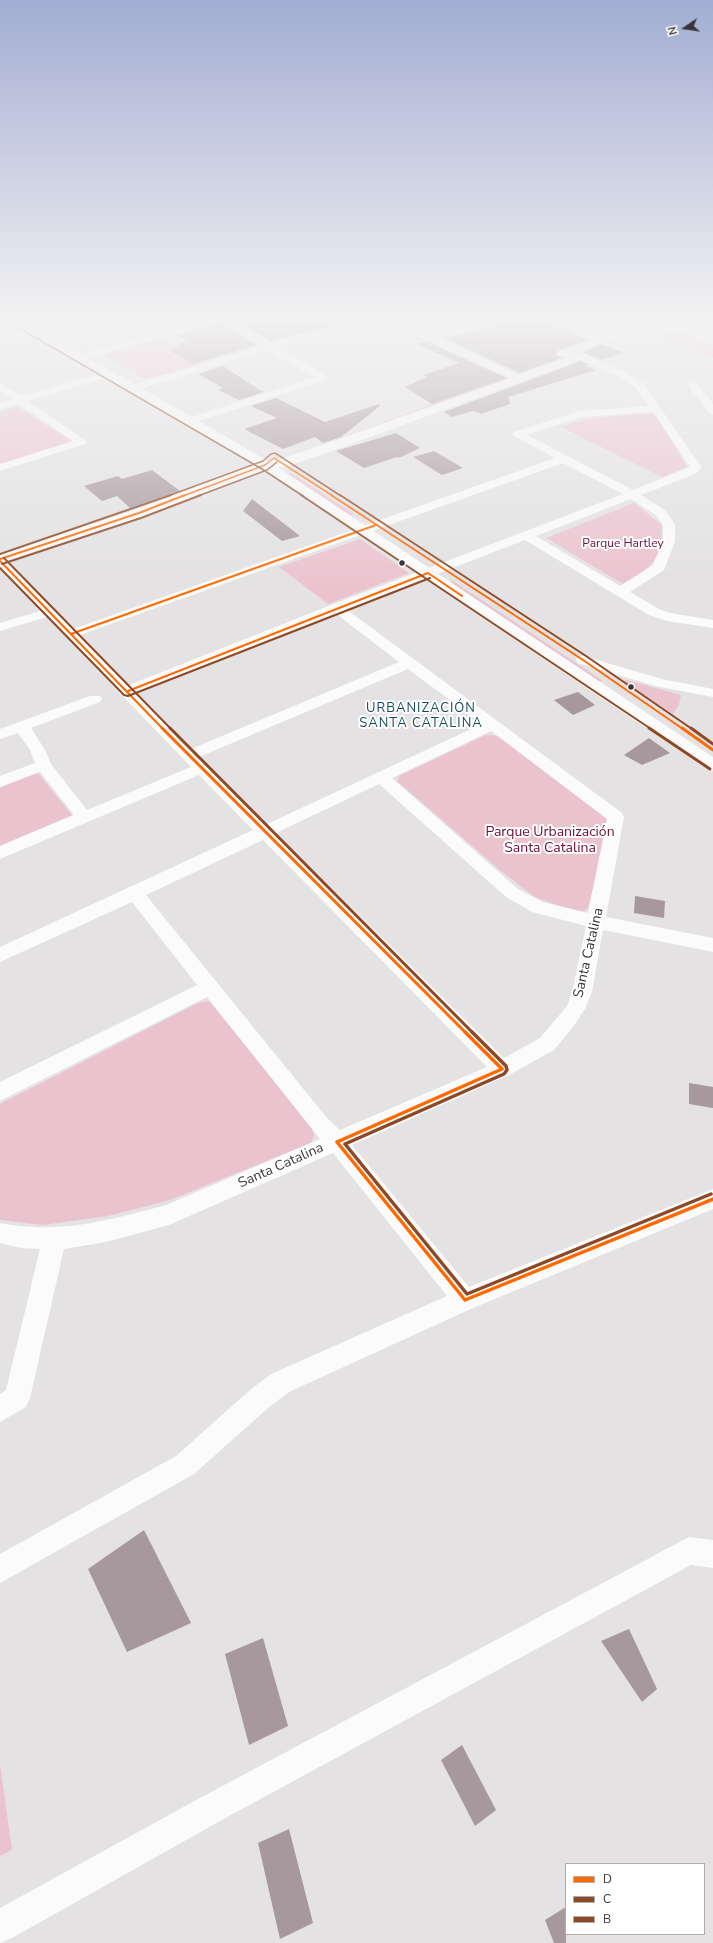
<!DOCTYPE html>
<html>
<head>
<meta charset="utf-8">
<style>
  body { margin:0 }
  #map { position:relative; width:713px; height:1943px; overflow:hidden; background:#e4e2e3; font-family:"Nunito Sans",sans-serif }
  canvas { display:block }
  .legend { position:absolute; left:565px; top:1863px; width:140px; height:72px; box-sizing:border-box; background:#fff; border:1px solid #afaeaf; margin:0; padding:5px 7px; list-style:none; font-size:12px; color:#373536 }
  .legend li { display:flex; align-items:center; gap:8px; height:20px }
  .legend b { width:20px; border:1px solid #afaeaf }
  .north { position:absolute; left:665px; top:8px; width:40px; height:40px; -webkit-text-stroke:3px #fff; paint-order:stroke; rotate:257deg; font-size:11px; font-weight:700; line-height:16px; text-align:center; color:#373536 }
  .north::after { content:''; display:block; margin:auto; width:14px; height:18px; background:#373536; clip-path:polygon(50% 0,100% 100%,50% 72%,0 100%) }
</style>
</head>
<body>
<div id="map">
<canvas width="713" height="1943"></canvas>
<ul class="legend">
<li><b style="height:5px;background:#ff6900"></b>D</li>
<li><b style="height:5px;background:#8d4925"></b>C</li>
<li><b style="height:5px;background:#8d4925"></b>B</li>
</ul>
<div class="north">N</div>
</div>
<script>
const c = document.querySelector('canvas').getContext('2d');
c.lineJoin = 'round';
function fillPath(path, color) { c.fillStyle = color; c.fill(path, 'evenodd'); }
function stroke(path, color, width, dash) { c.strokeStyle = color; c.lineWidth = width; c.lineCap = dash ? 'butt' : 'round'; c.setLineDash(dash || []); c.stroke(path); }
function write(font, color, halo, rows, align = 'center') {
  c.font = font + ' "Nunito Sans",sans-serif'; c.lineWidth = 4; c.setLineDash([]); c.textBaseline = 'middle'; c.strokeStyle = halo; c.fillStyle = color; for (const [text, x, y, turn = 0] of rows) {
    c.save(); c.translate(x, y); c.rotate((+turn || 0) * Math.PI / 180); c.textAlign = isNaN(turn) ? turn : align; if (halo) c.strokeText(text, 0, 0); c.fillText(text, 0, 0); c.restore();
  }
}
const green = new Path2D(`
  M677 330 713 346V358L660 335Z
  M160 339 176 347 169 352 173 355 188 354 204 364 145 379 103 355Z
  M505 377 508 379 336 443 333 441Z
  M18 407 73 442 0 465V412Z
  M655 414 687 467 662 477 561 427C592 415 623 415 655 414Z
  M291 473 354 514 348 516 286 475Z
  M634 503 661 524C665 559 650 569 623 584L546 538Z
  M360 539 409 573 328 604 279 567Z
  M453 581 603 681 597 682 449 582Z
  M627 680 681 695 679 705 673 714 623 681Z
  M486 735 499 736 604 815 610 823 588 908 582 912 568 909 535 897 501 871 397 781 399 776Z
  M37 772 72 815 0 846V788Z
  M209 1001 311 1126 314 1135 311 1143 170 1200 108 1216 43 1225 0 1220V1104L198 1003Z
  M0 1764 12 1850 0 1856Z`);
const building = new Path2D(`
  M241 317H315L330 326 271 341 232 319Z
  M329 317H352L353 322 344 325Z
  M520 317H569V319L553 325 587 340 558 351 556 354 562 358 519 373 444 338 484 329Z
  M221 323 257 345 193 364 168 350 179 346 176 344 188 341 177 335Z
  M429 341 445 350 507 378 432 404 405 387 427 377 423 375 459 363 417 344Z
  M602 344 624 353 602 360 582 352Z
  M581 361 589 365 585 366 596 370 508 397 510 404 481 414 473 411 452 417 444 412Z
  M223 366 258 389 264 392 239 400 218 390 223 388 198 374Z
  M276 398 325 422 379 404 380 406 341 437 323 443 315 437 283 449 244 429 277 418 251 406Z
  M396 433 420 448 399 458 397 457 364 468 336 451Z
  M434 451 463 468 442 475 413 457Z
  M152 470 180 491 130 508 117 496 102 501 84 486 118 476 122 479Z
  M252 499 300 536 282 541 243 511Z
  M578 692 595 705 573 715 554 700Z
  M649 738 670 753 642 765 624 755Z
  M635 896 665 901 664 918 634 913Z
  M689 1083 713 1087V1108L689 1104Z
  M144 1530 191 1623 127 1652 88 1569Z
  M629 1629 657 1689 642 1702 601 1641Z
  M263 1638 288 1726 249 1745 225 1654Z
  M462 1745 496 1810 475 1826 441 1760Z
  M289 1829 313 1923 280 1939 258 1843Z
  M566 1907V1943H554L545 1920Z`);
const street = new Path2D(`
  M70 317H85L83 319 32 332 27 329 29 327Z
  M216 317H226L271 343 334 327 316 317H326L347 328 345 330 278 348 326 376 327 378 326 380 190 424 186 423 185 421 186 419 314 377 268 350 137 390H129L128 388 129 386 262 346 221 321 81 360 76 357 78 355Z
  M389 317H400L432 334 481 323 484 324V328L439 338 525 378 524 380H516L446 349Z
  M665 319 713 339V345L662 324V320Z
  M563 322 603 338 605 340 603 342H597L560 327 558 325Z
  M581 353 627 373 644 384 702 468 695 474 641 495 666 511 675 525V541L664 570 630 592 659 609 670 613 713 620V628L667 621 649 615 525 540 346 609 622 813 624 817 606 917 713 938V952L603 930 592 992 585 1009 573 1027 554 1050 509 1075 352 1145 469 1287 713 1189V1209L473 1308 289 1392 268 1408 194 1474 0 1583V1554L176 1456 250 1390 271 1374 447 1296 333 1153 169 1225 106 1242 64 1249 30 1398 26 1407 0 1422V1394L6 1390 40 1249 21 1248 0 1243V1223C59 1235 109 1220 166 1205L320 1139 207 997 0 1101V1082L197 985 132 902 0 962V947L253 830 199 775 0 859V846L74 815 40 772 0 787V776L35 763 30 750 18 733 0 739V729L90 696H100L102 699 100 702 31 728 45 750 51 764 87 810 191 767 47 617 0 631V623L40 611 0 568V557L5 558 73 629 555 458 514 436 513 434 514 432 580 411 649 406 636 388 619 377 578 358 576 356ZM653 412 690 467 633 490 527 435 581 417ZM563 463 623 494 331 605 129 685 80 635ZM631 499 657 516 663 525V541L653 565 620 586 536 536ZM335 613 399 662 191 749 136 693ZM408 669 482 724 267 824 199 757ZM491 731 607 819 588 913 543 902 518 889 392 778ZM379 784 506 897 532 912 586 926 572 992 567 1006 540 1038 504 1058 276 833ZM263 840 487 1067 340 1130 327 1118 146 895Z
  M110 371 115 374 113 376 28 401 85 440 86 442 85 444 0 471V464L73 441 19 404 0 409V403L12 399 0 391V383L22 396Z
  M693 382 697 383 713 404V414L709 413 688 385Z
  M583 656 662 679 713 689V697L655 686 578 663 576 660 578 657Z
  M689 1537 713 1540V1568L691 1565 220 1821 12 1938 0 1943V1908L198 1799Z`);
const secondary = new Path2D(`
  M667 317H682L681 319 689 317H705L704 319 676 326 663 325 604 342 567 356 563 357 557 354 559 352 596 338Z
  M581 353 585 354 587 356 585 358 332 451 288 466 267 469 144 516 0 563V554L134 510 260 462 281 459 322 445Z`);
const primary = new Path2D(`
  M5 317H17L270 462 713 757V771L707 769 260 468Z`);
const bus1Far3 = new Path2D(`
  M183 496 265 465 274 458 333 496`);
const bus1Far2 = new Path2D(`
  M331 495 583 660 683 729
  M0 559 139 513 185 495
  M0 561 163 729
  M71 634 376 525
  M128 691 428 573 462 596`);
const bus1Far1 = new Path2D(`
  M162 728 466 1033
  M682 728 713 750`);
const bus1 = new Path2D(`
  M465 1032 502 1069
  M337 1142 465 1300
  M337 1142 502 1069
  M465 1300 713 1199`);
const bus2Far2 = new Path2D(`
  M7 321 262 469 303 496
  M198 496 267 470 277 462`);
const bus2Far1 = new Path2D(`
  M301 495 651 729
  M2 564 141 518 201 495
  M0 568 124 695 128 696 430 578`);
const bus2 = new Path2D(`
  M649 728 710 769`);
const bus3Far3 = new Path2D(`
  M168 496 263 461 271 454 275 453 341 496`);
const bus3Far2 = new Path2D(`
  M340 495 586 656 692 729
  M0 554 171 495
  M4 558 171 729`);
const bus3Far1 = new Path2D(`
  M170 728 473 1033
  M691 728 713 744`);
const bus3 = new Path2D(`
  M472 1032 506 1066 507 1070 504 1074 345 1144 467 1294 711 1194`);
const markers = [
  [402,563,3.5,"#373536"],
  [631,687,3.5,"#373536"]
];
const farParknames = [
  ["Parque Hartley",623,544]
];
const farQuarternames = [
  ["URBANIZACIÓN",421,709],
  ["SANTA CATALINA",421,724]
];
const parkNames = [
  ["Parque Urbanización",550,833],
  ["Santa Catalina",550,849]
];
const streetNames = [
  ["Santa Catalina",589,953,-77],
  ["Santa Catalina",281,1166,-24]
];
fillPath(green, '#ebc3cf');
fillPath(building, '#a7989e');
fillPath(street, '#fbfbfb');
fillPath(secondary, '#fbfbfb');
fillPath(primary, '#fbfbfb');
stroke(bus1Far3, '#ff6900', 1.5);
stroke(bus1Far2, '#ff6900', 2);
stroke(bus1Far1, '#ff6900', 3);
stroke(bus1, '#ff6900', 3.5);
stroke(bus2Far2, '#8d4925', 1.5);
stroke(bus2Far1, '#8d4925', 2);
stroke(bus2, '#8d4925', 3);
stroke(bus3Far3, '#8d4925', 1.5);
stroke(bus3Far2, '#8d4925', 2);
stroke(bus3Far1, '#8d4925', 3);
stroke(bus3, '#8d4925', 3.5);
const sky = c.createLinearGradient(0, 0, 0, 589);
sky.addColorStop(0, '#a2add3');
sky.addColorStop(0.54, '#f3f2f2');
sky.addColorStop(1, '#f3f2f200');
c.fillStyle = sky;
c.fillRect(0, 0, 713, 589);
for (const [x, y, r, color] of markers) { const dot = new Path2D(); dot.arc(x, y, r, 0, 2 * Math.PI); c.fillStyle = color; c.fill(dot); stroke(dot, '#fff', 1.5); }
write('12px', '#6c0e3a', '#fff', farParknames);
c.letterSpacing = '1px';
write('13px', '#154959', '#fff', farQuarternames);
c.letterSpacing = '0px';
write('14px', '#6c0e3a', '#fff', parkNames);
write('14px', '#373536', '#fff', streetNames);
</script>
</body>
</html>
